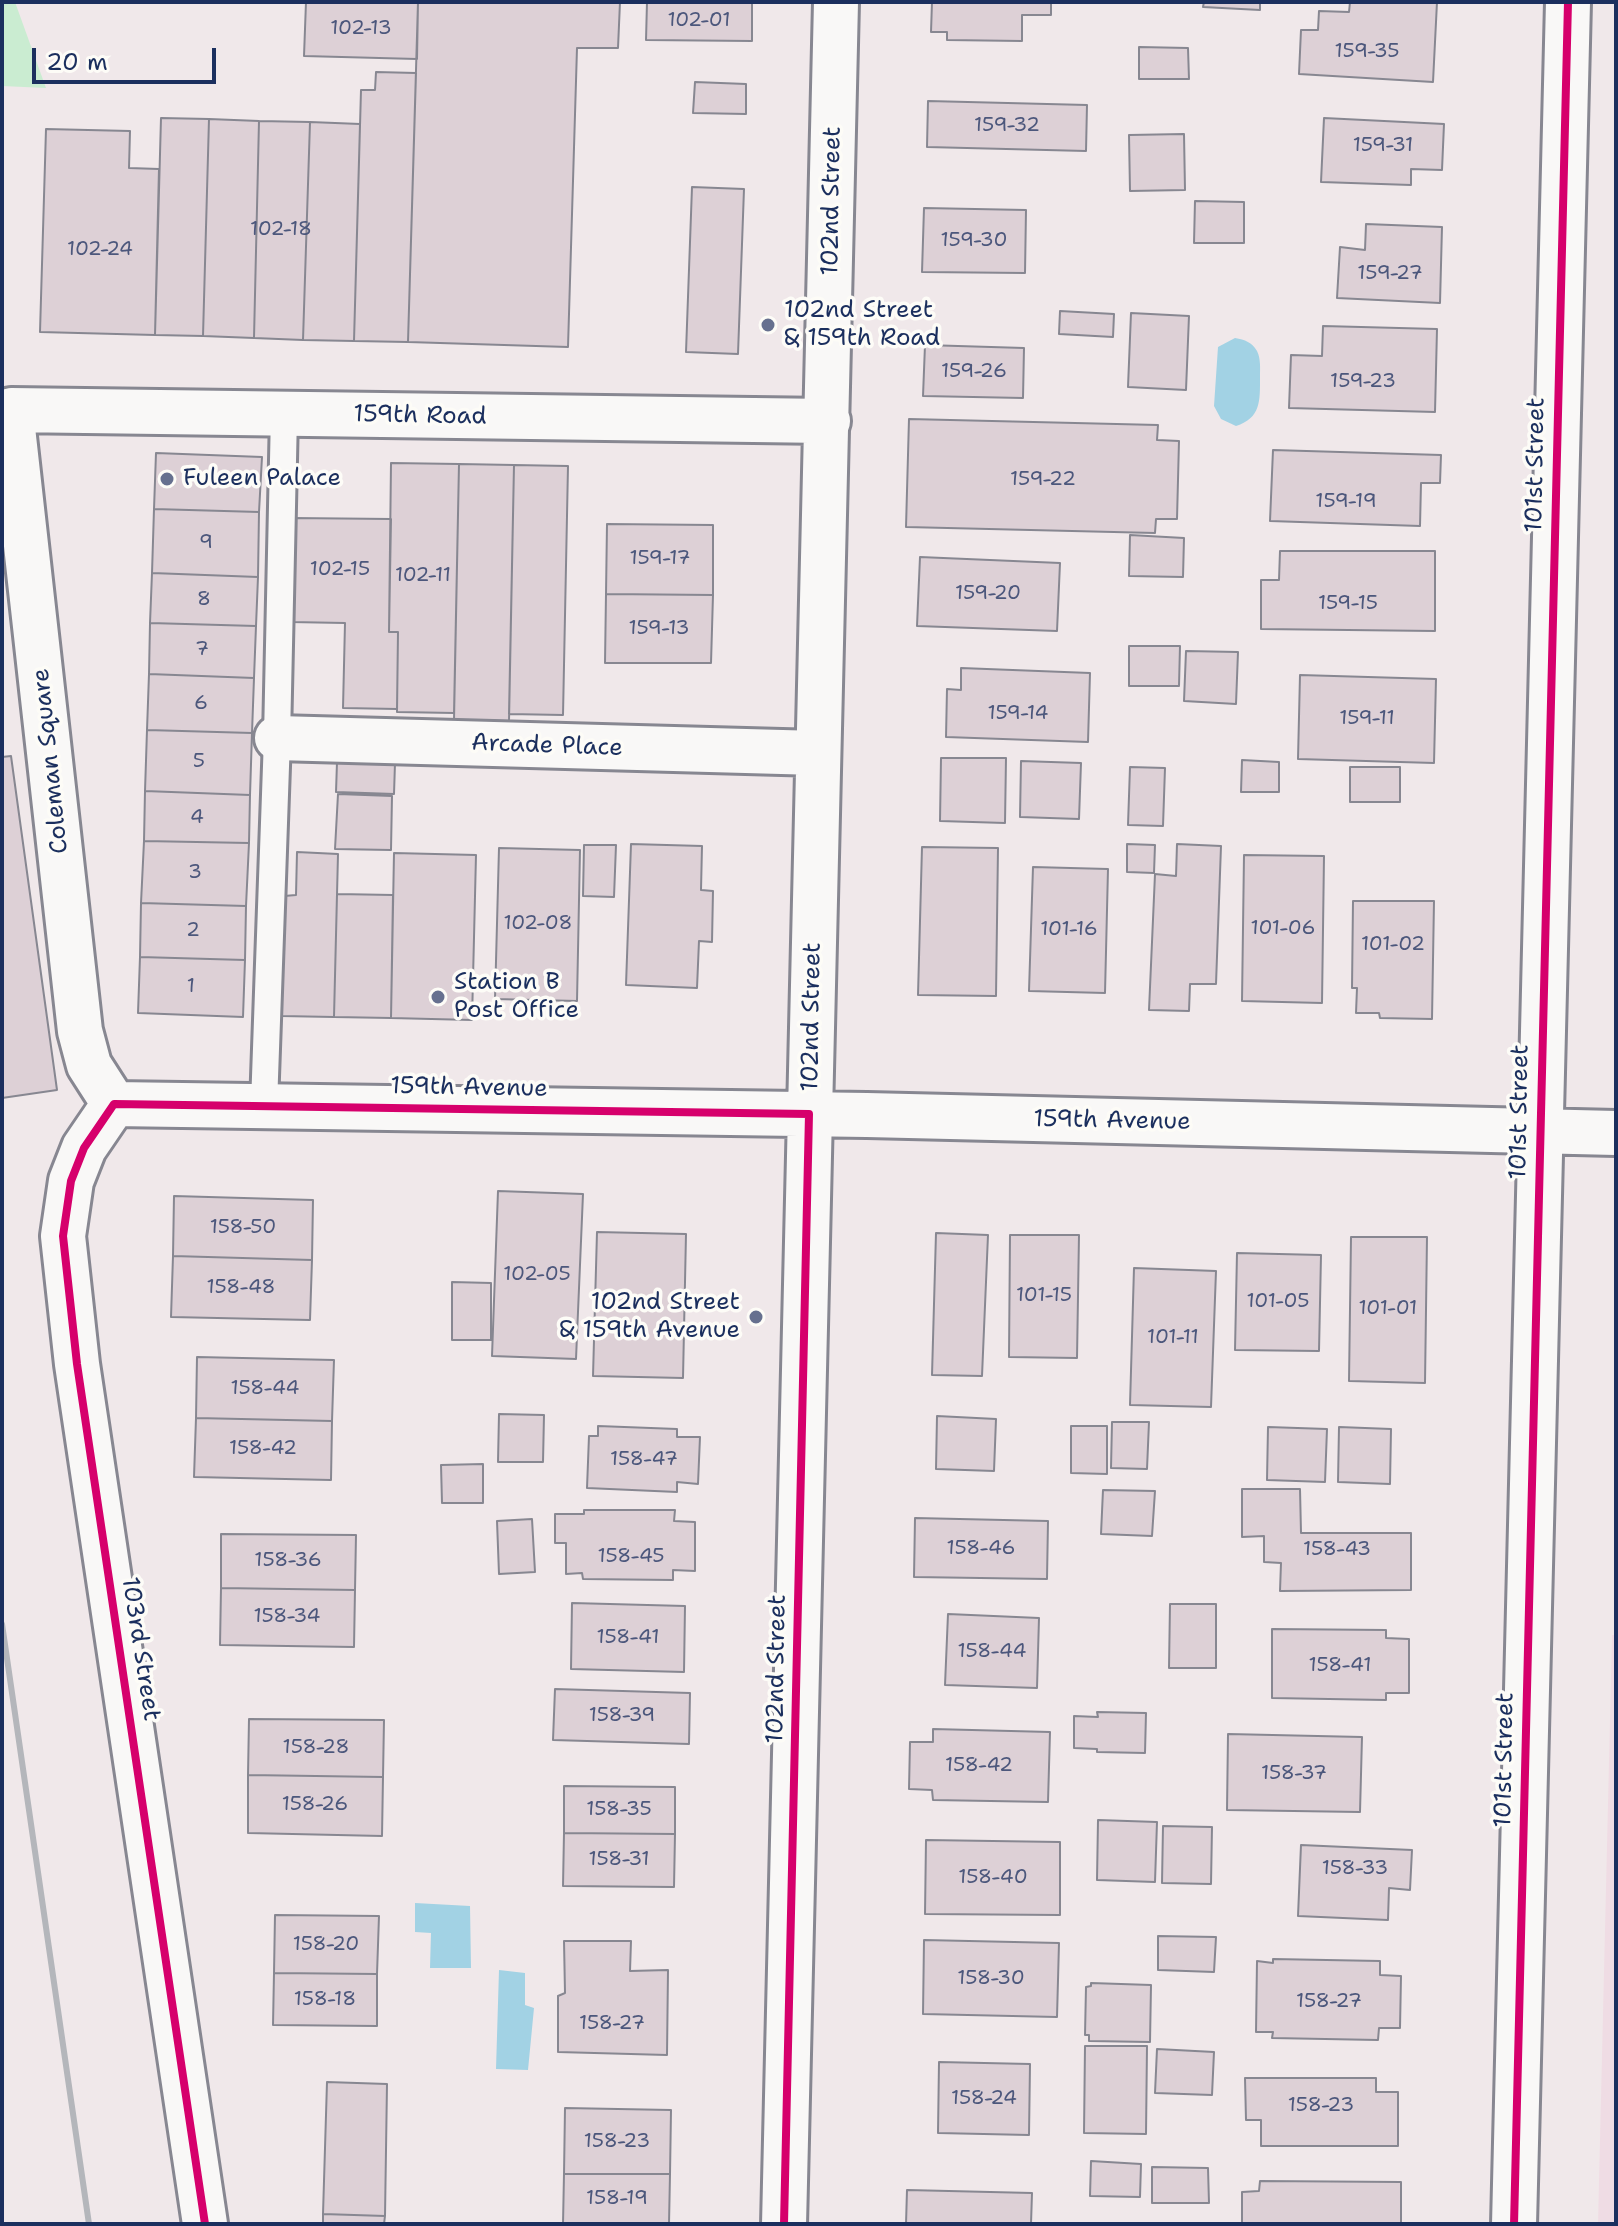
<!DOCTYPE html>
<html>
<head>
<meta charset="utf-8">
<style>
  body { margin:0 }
  #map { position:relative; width:1618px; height:2226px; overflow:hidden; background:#f0e8ea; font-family:"Shantell Sans",sans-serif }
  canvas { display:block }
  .frame { position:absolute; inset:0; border:4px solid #1b2f5e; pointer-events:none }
  .scale { position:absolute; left:32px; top:48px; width:184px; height:36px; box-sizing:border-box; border:4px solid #1b2f5e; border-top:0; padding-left:10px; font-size:24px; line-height:28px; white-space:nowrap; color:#1b2f5e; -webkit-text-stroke:6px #fdfcf7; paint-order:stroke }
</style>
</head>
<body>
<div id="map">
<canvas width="1618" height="2226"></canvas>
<div class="frame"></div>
<div class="scale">20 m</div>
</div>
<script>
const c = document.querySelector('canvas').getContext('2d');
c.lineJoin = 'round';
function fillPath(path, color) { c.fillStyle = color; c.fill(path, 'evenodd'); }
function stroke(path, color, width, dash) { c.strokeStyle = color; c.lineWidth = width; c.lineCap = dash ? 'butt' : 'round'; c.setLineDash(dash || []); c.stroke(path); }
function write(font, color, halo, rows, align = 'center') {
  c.font = font + ' "Shantell Sans",sans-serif'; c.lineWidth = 7; c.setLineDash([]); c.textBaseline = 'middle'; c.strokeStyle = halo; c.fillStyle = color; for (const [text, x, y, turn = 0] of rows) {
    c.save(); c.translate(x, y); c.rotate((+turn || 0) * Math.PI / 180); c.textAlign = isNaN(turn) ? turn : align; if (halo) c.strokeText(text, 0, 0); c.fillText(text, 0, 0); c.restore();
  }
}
const built = new Path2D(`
  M1612 1635H1616V2224H1598Z`);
const green = new Path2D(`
  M2 2H15L46 88 2 86Z`);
const water = new Path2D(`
  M1235 338C1245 340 1252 342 1257 351 1261 359 1260 369 1260 377 1260 401 1261 418 1236 426L1221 419 1214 406 1218 347Z
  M415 1903 470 1906 471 1968H430L431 1933 415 1932Z
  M499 1970 525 1973V2005L534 2008 528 2070 496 2069Z`);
const building = new Path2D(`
  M306 2H418L417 59 304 56Z
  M418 2H620L618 48H577L568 347 408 342Z
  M647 2H752V41L646 40Z
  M932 2H1051V15H1022V41L947 40V32H931Z
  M1204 2H1260V10L1203 7Z
  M1350 2H1437L1433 82 1299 74 1301 30H1318L1319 11 1349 12Z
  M1139 47 1188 48 1189 79H1139Z
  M376 72 416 73 408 342 354 341 361 90H375Z
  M695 82 746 84V114L693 113Z
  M928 101 1087 105 1086 151 927 147Z
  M161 118 209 119 203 336 155 335Z
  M1324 118 1444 124 1442 170 1411 169V185L1321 182Z
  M209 119 259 121 254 338 203 336Z
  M259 121 310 122 303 340 254 338Z
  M310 122 360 124 354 341 303 340Z
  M46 129 130 131 129 168 159 169 155 335 40 332Z
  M1184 134 1185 190 1130 191 1129 135Z
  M692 187 744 189 738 354 686 352Z
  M1195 201 1244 202V243H1194Z
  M924 208 1026 210 1025 273 922 272Z
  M1366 224 1442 227 1440 303 1337 298 1340 247 1365 250Z
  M1060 311 1114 314 1113 337 1059 334Z
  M1131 313 1189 316 1186 390 1128 387Z
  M1323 326 1437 329 1435 412 1289 408 1291 355 1322 356Z
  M925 345 1024 348 1023 398 923 396Z
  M909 419 1158 425 1157 440 1179 441 1177 519H1156L1155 533 906 527Z
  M1273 450 1441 455 1440 483H1421L1420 526 1270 521Z
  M156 453 262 457 259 512 154 509Z
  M391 463 459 464 454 713 397 712 398 632H389Z
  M459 464 514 465 509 721 454 720Z
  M514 465 568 466 563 715 509 714Z
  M154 509 259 512 258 577 152 573Z
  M292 518 391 519 389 632H398L397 709 343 708 345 623 290 622Z
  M607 524 713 525V595L606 594Z
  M1130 535 1184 538 1183 577 1129 576Z
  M1280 551H1435V631L1261 629V580H1279Z
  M920 557 1060 563 1057 631 917 626Z
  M152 573 258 577 256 626 150 623Z
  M606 594 713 595 711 663H605Z
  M150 623 256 626 254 678 149 674Z
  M1129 646H1180L1179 686H1129Z
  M1186 651 1238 652 1236 704 1184 701Z
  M961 668 1090 673 1088 742 946 737 947 689 961 690Z
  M149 674 254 678 252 733 147 730Z
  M1300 675 1436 679 1434 763 1298 759Z
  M147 730 252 733 250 795 145 791Z
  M11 756 57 1090 2 1098V757Z
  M941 758H1006L1005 823 940 821Z
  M1242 760 1279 762V792H1241Z
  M1021 761 1081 763 1079 819 1020 817Z
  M337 762 395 763 394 794 336 792Z
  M1130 767 1165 768 1163 826 1128 825Z
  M1350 767H1400V802H1350Z
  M145 791 250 795 249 843 144 841Z
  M338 794 392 796 391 850 335 849Z
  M144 841 249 843 246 906 141 903Z
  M631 844 702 846 701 890 713 891 712 942 699 941 697 988 626 985Z
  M1127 844 1155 845 1154 873 1127 872Z
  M1177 844 1221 846 1216 984H1190L1189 1011 1149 1010 1155 874 1176 876Z
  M584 845H616L614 897 583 896Z
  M922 847 998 848 996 996 918 995Z
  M499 848 580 850 577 1001 495 999Z
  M297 852 338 854 334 1017 281 1016 284 896 296 895Z
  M394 853 476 855 472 1020 391 1018Z
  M1244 855 1324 856 1322 1003 1242 1001Z
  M1033 867 1108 869 1105 993 1029 991Z
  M337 894 393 895 391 1018 334 1017Z
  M1353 901H1434L1432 1019 1380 1018 1379 1013H1356L1357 988H1352Z
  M141 903 246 906 245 960 140 957Z
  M140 957 245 960 243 1017 138 1013Z
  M498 1191 583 1194 576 1359 492 1356Z
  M174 1196 313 1200 312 1260 173 1256Z
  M597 1232 686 1234 683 1378 593 1376Z
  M936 1233 988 1235 982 1376 932 1375Z
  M1010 1235H1079L1077 1358 1009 1357Z
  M1351 1237H1427L1425 1383 1349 1381Z
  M1237 1253 1321 1255 1319 1351 1235 1350Z
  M173 1256 312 1260 310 1320 171 1317Z
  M1134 1268 1216 1271 1211 1407 1130 1405Z
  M452 1282 491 1283V1340H452Z
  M197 1357 334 1360 332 1421 196 1418Z
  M499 1414 544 1415 543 1462H498Z
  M937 1416 996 1419 994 1471 936 1469Z
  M196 1418 332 1421 331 1480 194 1477Z
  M1112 1422H1149L1147 1469 1111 1468Z
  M598 1426 677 1429V1437H700L698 1484 677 1482V1492L587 1488 589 1436H598Z
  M1071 1426H1107V1474L1071 1473Z
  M1268 1427 1327 1429 1325 1482 1267 1480Z
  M1339 1427 1391 1429 1390 1484 1338 1482Z
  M483 1464V1503H442L441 1465Z
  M1242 1489H1300L1301 1533H1411V1590L1280 1591 1281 1563 1264 1562V1536L1242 1537Z
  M1103 1490 1155 1491 1152 1536 1101 1534Z
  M584 1510H675L674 1521 695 1522V1571L673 1570V1580L583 1579 582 1573 566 1574V1543H555V1514H584Z
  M915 1518 1048 1521 1047 1579 914 1577Z
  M532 1519 535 1572 499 1574 497 1521Z
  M221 1534 356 1535 355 1590 221 1588Z
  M221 1588 355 1590 354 1647 220 1645Z
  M572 1603 685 1606 684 1672 571 1669Z
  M1170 1604H1216V1668H1169Z
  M948 1614 1039 1618 1037 1688 945 1685Z
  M1272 1629 1386 1630V1638L1409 1639V1693H1386V1700L1272 1698Z
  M555 1689 690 1693 689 1744 553 1740Z
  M1097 1712 1146 1713 1145 1753 1097 1752V1749L1074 1748V1716L1098 1717Z
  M249 1719 384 1720 383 1777 248 1775Z
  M933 1729 1050 1732 1048 1802 933 1800 932 1790 909 1789 910 1742H933Z
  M1228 1734 1362 1737 1360 1812 1227 1810Z
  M248 1775 383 1777 382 1836 248 1833Z
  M564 1786 675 1787V1834L564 1833Z
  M1098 1820 1157 1822 1155 1882 1097 1880Z
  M1163 1826 1212 1827 1211 1884 1162 1883Z
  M564 1833 675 1834 674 1887 563 1886Z
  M926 1840 1060 1842V1915L925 1914Z
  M1301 1845 1412 1850 1410 1890 1389 1888 1388 1920 1298 1916Z
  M275 1915 379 1916 377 1974 274 1973Z
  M1158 1936 1216 1937 1214 1972 1158 1970Z
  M924 1940 1059 1943 1057 2017 923 2014Z
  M564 1941H631L630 1971 668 1970 667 2055 558 2052V1996L565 1993Z
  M1273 1959 1380 1961V1975L1401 1976 1400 2028H1379L1378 2040 1272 2038 1273 2032H1256L1257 1961 1273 1963Z
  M274 1973 377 1974V2026L273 2025Z
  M1091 1983 1151 1985 1150 2042 1089 2041V2035H1085L1086 1987 1091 1986Z
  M1085 2046H1147L1146 2134 1084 2133Z
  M1157 2049 1214 2052 1212 2095 1155 2093Z
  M939 2062 1030 2064 1029 2135 938 2133Z
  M1245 2078H1376V2092H1398V2146H1261V2120H1246Z
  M327 2082 387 2084 385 2216 323 2214Z
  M565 2108 671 2110 670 2174H564Z
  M1091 2161 1141 2164 1140 2197 1090 2196Z
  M1152 2167 1208 2168 1209 2203H1152Z
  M564 2174H670L669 2224H563Z
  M1260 2181 1401 2182V2224H1242V2192L1259 2191Z
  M907 2190 1032 2193 1031 2224H906Z
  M323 2214 385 2216 384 2224H323Z`);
const service = new Path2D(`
  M264 1105 277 738 284 414`);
const minor = new Path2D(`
  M277 738 818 753
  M114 1104 89 1065 80 1031 11 410 828 421
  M205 2224 77 1364 63 1236 71 1181 84 1148 114 1104 867 1115 1616 1133
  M784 2224 836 2
  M1514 2224 1568 2`);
const rail = new Path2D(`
  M2 1624 89 2224`);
const cycleway = new Path2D(`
  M205 2224 77 1364 63 1236 71 1181 84 1148 114 1104 809 1114 784 2224
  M1514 2224 1568 2`);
const markers = [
  [768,325,8,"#66708f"],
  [167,479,8,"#66708f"],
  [438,997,8,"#66708f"],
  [756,1317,8,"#66708f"]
];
const numberNames = [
  ["102-01",699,21],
  ["102-13",361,29],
  ["159-35",1367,52],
  ["159-32",1007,126],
  ["159-31",1383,146],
  ["102-18",281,230],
  ["159-30",974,241],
  ["102-24",100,250],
  ["159-27",1390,274],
  ["159-26",974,372],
  ["159-23",1363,382],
  ["159-22",1043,480],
  ["159-19",1346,502],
  ["9",206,543],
  ["159-17",660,559],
  ["102-15",340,570],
  ["102-11",423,576],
  ["159-20",988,594],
  ["8",204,600],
  ["159-15",1348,604],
  ["159-13",659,629],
  ["7",202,650],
  ["6",201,704],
  ["159-14",1018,714],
  ["159-11",1367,719],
  ["5",199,762],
  ["4",197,818],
  ["3",195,873],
  ["102-08",538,924],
  ["101-06",1283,929],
  ["101-16",1069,930],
  ["2",193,931],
  ["101-02",1393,945],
  ["1",191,987],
  ["158-50",243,1228],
  ["102-05",537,1275],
  ["158-48",241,1288],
  ["101-15",1044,1296],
  ["101-05",1278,1302],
  ["101-01",1388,1309],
  ["101-11",1173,1338],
  ["158-44",265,1389],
  ["158-42",263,1449],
  ["158-47",644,1460],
  ["158-46",981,1549],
  ["158-43",1337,1550],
  ["158-45",631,1557],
  ["158-36",288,1561],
  ["158-34",287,1617],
  ["158-41",628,1638],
  ["158-44",992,1652],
  ["158-41",1340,1666],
  ["158-39",622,1716],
  ["158-28",316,1748],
  ["158-42",979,1766],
  ["158-37",1294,1774],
  ["158-26",315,1805],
  ["158-35",619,1810],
  ["158-31",619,1860],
  ["158-33",1355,1869],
  ["158-40",993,1878],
  ["158-20",326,1945],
  ["158-30",991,1979],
  ["158-18",325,2000],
  ["158-27",1329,2002],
  ["158-27",612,2024],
  ["158-24",984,2099],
  ["158-23",1321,2106],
  ["158-23",617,2142],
  ["158-19",617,2199]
];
const streetNames = [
  ["102nd Street",832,201,-89],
  ["159th Road",420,416,1],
  ["101st Street",1536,465,-89],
  ["Arcade Place",547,746,2],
  ["Coleman Square",51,761,-96],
  ["102nd Street",812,1017,-89],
  ["159th Avenue",469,1088,1],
  ["101st Street",1520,1112,-89],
  ["159th Avenue",1112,1121,1],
  ["103rd Street",140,1649,81],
  ["102nd Street",777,1669,-89],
  ["101st Street",1505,1760,-89]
];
const poiNames = [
  ["102nd Street",784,311],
  ["& 159th Road",784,339],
  ["Fuleen Palace",183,479],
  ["Station B",454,983],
  ["Post Office",454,1011],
  ["102nd Street",740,1303,"right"],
  ["& 159th Avenue",740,1331,"right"]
];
fillPath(built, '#efdce4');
fillPath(green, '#caecd1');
fillPath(water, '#a2d2e4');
fillPath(building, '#ddd0d6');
stroke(building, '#878791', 2);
stroke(service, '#878791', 32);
stroke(minor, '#878791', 50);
stroke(service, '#f9f8f7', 26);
stroke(minor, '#f9f8f7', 44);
stroke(rail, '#b4b6bb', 6);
stroke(cycleway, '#d6006c', 8);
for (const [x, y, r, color] of markers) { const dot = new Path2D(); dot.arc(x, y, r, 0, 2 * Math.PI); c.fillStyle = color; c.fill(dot); stroke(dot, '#fdfcf7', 3); }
write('20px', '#4c577c', null, numberNames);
write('24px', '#1b2f5e', '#fdfcf7', streetNames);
write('24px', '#1b2f5e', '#fdfcf7', poiNames, 'left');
</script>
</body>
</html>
